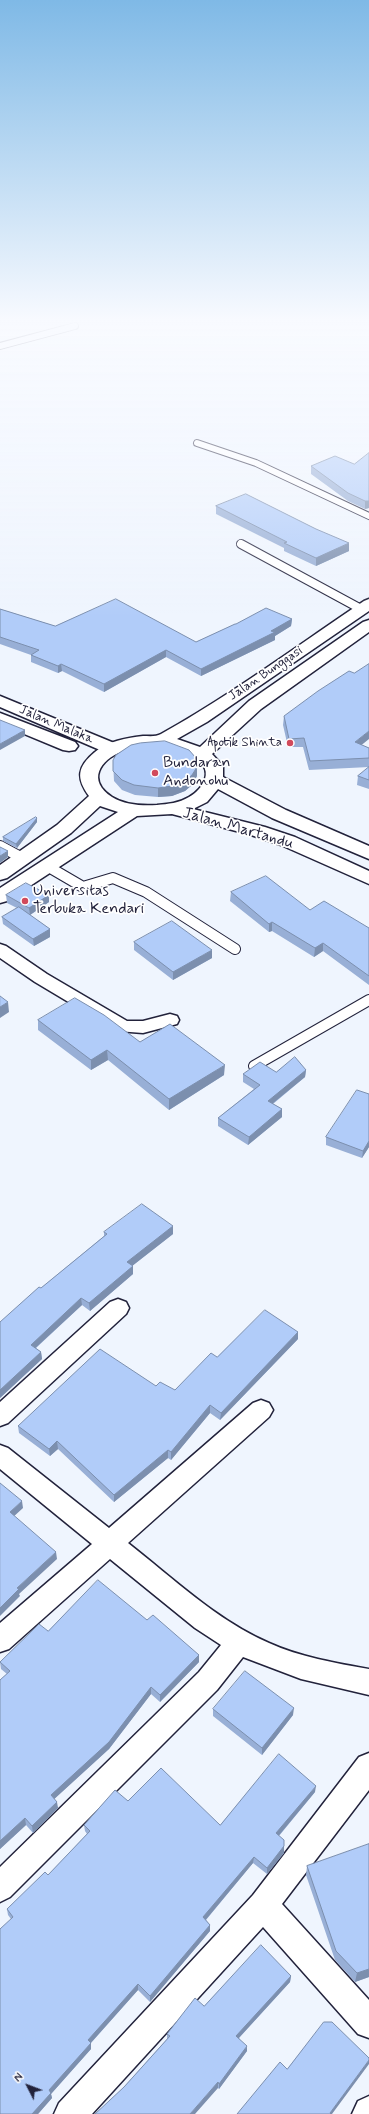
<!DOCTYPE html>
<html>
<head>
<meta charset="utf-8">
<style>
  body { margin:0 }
  #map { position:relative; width:369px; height:2114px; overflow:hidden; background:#eff5fe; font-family:Mynerve,sans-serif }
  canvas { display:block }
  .north { position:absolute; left:8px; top:2066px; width:40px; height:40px; -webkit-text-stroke:3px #fff; paint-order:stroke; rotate:312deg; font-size:11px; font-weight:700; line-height:16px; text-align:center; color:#22223b }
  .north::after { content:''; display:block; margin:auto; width:14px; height:18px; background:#22223b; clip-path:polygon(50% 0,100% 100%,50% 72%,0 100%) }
</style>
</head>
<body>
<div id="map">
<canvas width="369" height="2114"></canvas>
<div class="north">N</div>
</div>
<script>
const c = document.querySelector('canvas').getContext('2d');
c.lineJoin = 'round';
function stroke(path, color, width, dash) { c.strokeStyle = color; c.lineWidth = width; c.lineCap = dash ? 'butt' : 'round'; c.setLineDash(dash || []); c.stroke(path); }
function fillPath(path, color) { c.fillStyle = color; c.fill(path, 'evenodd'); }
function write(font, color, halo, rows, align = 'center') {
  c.font = font + ' Mynerve,sans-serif'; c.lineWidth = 3.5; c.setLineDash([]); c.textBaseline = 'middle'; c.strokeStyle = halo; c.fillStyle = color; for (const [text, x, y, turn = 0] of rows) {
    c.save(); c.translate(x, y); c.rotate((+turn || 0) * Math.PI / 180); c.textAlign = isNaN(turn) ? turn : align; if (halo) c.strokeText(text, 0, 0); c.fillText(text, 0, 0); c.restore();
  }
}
const laneFar2 = new Path2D(`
  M0 346 75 326
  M197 443 256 463 369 516`);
const laneFar1 = new Path2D(`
  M241 544 361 609`);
const lane = new Path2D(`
  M0 846 24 859
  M47 866 83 887 113 878 146 892 235 949
  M254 1066 369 1000`);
const street = new Path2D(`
  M0 944 6 946 47 974 127 1021H143L170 1014 177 1016 179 1020 177 1024 143 1033 117 1031 35 982 0 958Z
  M118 1299 126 1302 129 1308 126 1314 8 1423 0 1426V1402L110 1302Z
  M261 1400 269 1403 273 1410 269 1417 128 1543C173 1578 216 1620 269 1643 300 1657 335 1663 369 1669V1695L301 1679 243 1657 217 1690 10 1897 0 1902V1867L199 1672 221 1645 195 1628 110 1559 9 1649 0 1652V1623L92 1544 0 1469V1445L8 1448 109 1528 253 1403Z
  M369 1753V1790L282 1904 369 2000V2038L358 2034 263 1927 92 2114H54L59 2103 253 1895 359 1757Z
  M369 2096V2114H352L358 2101Z`);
const secondary = new Path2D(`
  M0 696 119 745 122 749 119 753 113 754 107 753 0 707Z
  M0 713 75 742 78 746 75 750 69 751 63 750 0 724Z`);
const highway = new Path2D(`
  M369 599V611L207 722 177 739 200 747 249 701 363 622 369 620V632L261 709 212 754 223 766V777L286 810 369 846V859L272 818 218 789 207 802 193 809 265 827 295 837 369 871V884L281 845 251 835 172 814 137 816 7 901 0 903V888L118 812 100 806 71 833 7 878 0 880V865L57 825 89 796C76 778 77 767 95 752 107 741 127 738 143 736 149 736 156 737 161 734 231 695 297 646 364 601ZM162 746C177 750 212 758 205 779 202 787 196 793 189 797 179 803 168 804 157 805 142 806 125 805 112 797 87 781 99 760 123 751 135 746 149 746 162 746Z`);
const wall = new Path2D(`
  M354 464 369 508 365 509 348 501 311 474V466Z
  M216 506 349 551 316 566 284 551V548L216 514Z
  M0 609 55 626 196 642 236 624 292 619 291 626 275 636V640L201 676 166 657 104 692 62 671 58 673 31 662V655L0 644Z
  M284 716 369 748V767L309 770 303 747H288L283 725Z
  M113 760 197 767V776L192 785 185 791 172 796 158 797 135 795 122 790 114 781Z
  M369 767V789L357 785 358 776Z
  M37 818V822L17 848 3 841V837Z
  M231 892 310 910 369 928V985L323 951 314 957 272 931 269 932 230 901Z
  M6 895H49V902L30 915 50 929V937L34 946 3 924 2 917 17 908 7 903Z
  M134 942 212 958 173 980 134 950Z
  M38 1020 140 1042 224 1075 169 1110 108 1060 91 1070 38 1030Z
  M306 1070 305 1077 273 1104 282 1109V1117L248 1145 218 1126V1118L254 1089 243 1082V1074Z
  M369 1094V1147L362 1158 326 1145V1137Z
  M173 1226V1234L132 1266 133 1274 90 1311 82 1305 36 1348 41 1352 42 1359 0 1398 41 1288 104 1236V1232Z
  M298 1339 220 1420 210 1413 171 1460 168 1458 114 1502 58 1449 50 1456 19 1433 18 1426 156 1386 175 1390 217 1357Z
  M147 1620 199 1655V1662L160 1702 151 1694 109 1749 54 1799 58 1808 33 1833 26 1825 0 1849V1680L7 1674 1 1669 0 1662 48 1631Z
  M213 1709 293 1715 262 1755 213 1716Z
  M315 1792 279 1836 284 1846V1853L267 1874 253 1863 206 1920 210 1925V1931L150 2002 138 1990 91 2043V2049L51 2094 52 2098 38 2114H0L11 1919 8 1915 7 1909 48 1875 87 1834 85 1831 84 1825 128 1801 220 1825Z
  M369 1844V1977L355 1982 335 1960 306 1875 307 1866Z
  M291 1976 290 1982 239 2038 247 2051 219 2089 218 2088 124 2087 167 2039V2034L204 2006Z`);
const shadedWall = new Path2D(`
  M365 501H369V508L365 509Z
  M349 543V551L316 566V558Z
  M292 619 291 626 275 636V640L201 676V669Z
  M166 650V657L104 692V684Z
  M61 664 62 671 58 673V666Z
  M25 730V736L0 750V744Z
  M369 731V739L354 751 355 742Z
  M197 767V776L192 785 185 791 172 796 158 797V788Z
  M37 818V822L17 848 16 844Z
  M8 851V857L0 863V856Z
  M49 895V902L30 915 29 908Z
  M272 922V931L269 932V924Z
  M50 929V937L34 946 33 939Z
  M323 943V951L314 957 315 948Z
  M212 950V958L173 980V972Z
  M8 1002 9 1012 0 1018V1007Z
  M107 1050 108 1060 91 1070V1060Z
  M225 1065 224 1075 169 1110V1099Z
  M306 1070 305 1077 267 1108 268 1101Z
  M282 1109V1117L248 1145 249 1137Z
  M369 1141V1147L362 1158 363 1151Z
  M173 1226V1234L127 1270V1262Z
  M133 1266V1274L90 1311 89 1303Z
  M81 1298 82 1305 31 1352V1345Z
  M298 1332V1339L220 1420 221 1413Z
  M41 1352 42 1359 0 1398V1390Z
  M210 1405V1413L171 1460V1452Z
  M57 1441 58 1449 50 1456 49 1449Z
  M168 1450V1458L114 1502V1495Z
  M22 1501 23 1508 11 1519 10 1512Z
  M56 1552 57 1559 19 1594 20 1596 0 1616V1608L17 1588Z
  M199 1655V1662L160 1702V1695Z
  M151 1687V1694L109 1749 51 1802V1795Z
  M294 1708 293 1715 262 1755V1748Z
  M316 1786 315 1792 275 1840 276 1833Z
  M57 1802 58 1808 33 1833 32 1826Z
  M25 1818 26 1825 0 1849V1841Z
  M284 1846V1853L267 1874V1868Z
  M254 1857 253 1863 203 1923V1917Z
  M210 1925V1931L150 2002V1996Z
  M369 1969V1977L355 1982 357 1973Z
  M291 1976 290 1982 236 2041V2036Z
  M138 1984V1990L88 2046V2040Z
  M91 2043V2049L51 2094 52 2098 38 2114H32L49 2090Z
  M247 2046V2051L219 2089V2084Z
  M369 2060V2064L332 2114H329Z
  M218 2082V2088L195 2114H190Z`);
const building = new Path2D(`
  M369 453V501H365L348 493 311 466 335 456 354 464Z
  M246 494 316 529 349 543 316 558 284 543 287 542 216 506Z
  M116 599 196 642 235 624H236L266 608 292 619 271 631 275 632 201 669 166 650 104 684 61 664 58 666 31 655 39 650 0 637V609L55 626Z
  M369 664V731L355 742 369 748V758L310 761 304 738 289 739 284 716 318 691 349 671 354 673Z
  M0 720 25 730 0 744Z
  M165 741 189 750 196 758 197 767 192 775 185 781 172 786 158 788 134 785 122 780 113 771V760L116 755 131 745 140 743Z
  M369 767V780L358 776Z
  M36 817 37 818 16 844 3 837Z
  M0 847 8 851 0 856Z
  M266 876 310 910 324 901 369 928V976L323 943 315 948 272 922 269 924 231 892Z
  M26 883 49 895 29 908 6 895Z
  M19 907 50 929 33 939 2 917Z
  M172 921 212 950 173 972 134 942Z
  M0 996 8 1002 0 1007Z
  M75 998 104 1015 140 1042 170 1024 225 1065 169 1099 107 1050 91 1060 38 1020Z
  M295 1057 306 1070 268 1101 282 1109 249 1137 218 1118 260 1085 243 1074 260 1062 276 1072Z
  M357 1090 369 1094V1141L363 1151 326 1137Z
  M142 1204 173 1226 127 1262 133 1266 89 1303 81 1298 31 1345 41 1352 0 1390V1322L39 1287 41 1288 107 1234 104 1232Z
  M265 1310 298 1332 221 1413 210 1405 171 1452 168 1450 114 1495 57 1441 49 1449 18 1426 100 1349 156 1386 160 1382 175 1390 211 1353 217 1357Z
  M0 1483 22 1501 10 1512 56 1552 17 1588 19 1589 0 1608Z
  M98 1580 147 1620 153 1615 199 1655 160 1695 151 1687 109 1742 51 1795 57 1802 32 1826 25 1818 0 1841V1680L10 1671 0 1662 39 1624 48 1631Z
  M245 1671 294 1708 262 1748 213 1709Z
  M279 1754 316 1786 276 1833 284 1840V1846L267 1868 254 1857 203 1917 210 1925 150 1996 138 1984 88 2040 91 2043 49 2090 51 2093 32 2114H0V1929L13 1917 7 1909 45 1872 48 1875 90 1831 84 1825 115 1790 128 1801 161 1768 220 1825Z
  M369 1844V1969L357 1973 336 1951 307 1866Z
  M261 1945 291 1976 236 2036 247 2046 219 2084 218 2082 190 2114H95L124 2087 170 2036 167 2034 195 1998 204 2006Z
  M324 2022H332L369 2058V2060L330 2113 331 2114H237L280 2062 287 2069Z`);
const markers = [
  [290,743,4,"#d1495b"],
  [155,773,4,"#d1495b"],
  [25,901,4,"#d1495b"]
];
const farStreetnames = [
  ["Jalan Bunggasi",266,674,-34],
  ["Jalan Malaka",56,725,23]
];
const farPoinames = [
  ["Apotik Shinta",282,743]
];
const poiNames = [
  ["Bundaran",163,764],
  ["Andonohu",163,782],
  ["Universitas",33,892],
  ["Terbuka Kendari",33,910]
];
const streetNames = [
  ["Jalan Martandu",238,829,16]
];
stroke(laneFar2, '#22223b', 8);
stroke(laneFar1, '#22223b', 10);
stroke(lane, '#22223b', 12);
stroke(street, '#22223b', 3);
stroke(secondary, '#22223b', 3);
stroke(highway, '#22223b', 3);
stroke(laneFar2, '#fff', 6);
stroke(laneFar1, '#fff', 8);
stroke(lane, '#fff', 10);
fillPath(street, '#fff');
fillPath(secondary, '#fff');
fillPath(highway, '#fff');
fillPath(wall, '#98afd6');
fillPath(shadedWall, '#7c8fae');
fillPath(building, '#b1ccf9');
stroke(building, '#7c8fae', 1);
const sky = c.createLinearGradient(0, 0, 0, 617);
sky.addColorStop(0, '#7fb9e6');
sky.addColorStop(0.52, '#f8faff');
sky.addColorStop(1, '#f8faff00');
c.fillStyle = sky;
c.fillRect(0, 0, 369, 617);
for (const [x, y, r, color] of markers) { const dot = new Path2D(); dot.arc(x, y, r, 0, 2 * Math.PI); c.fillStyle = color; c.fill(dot); stroke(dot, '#fff', 1.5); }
write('13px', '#22223b', '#fff', farStreetnames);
write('13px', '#22223b', '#fff', farPoinames, 'right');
write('16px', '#22223b', '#fff', poiNames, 'left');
write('16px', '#22223b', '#fff', streetNames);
</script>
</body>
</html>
